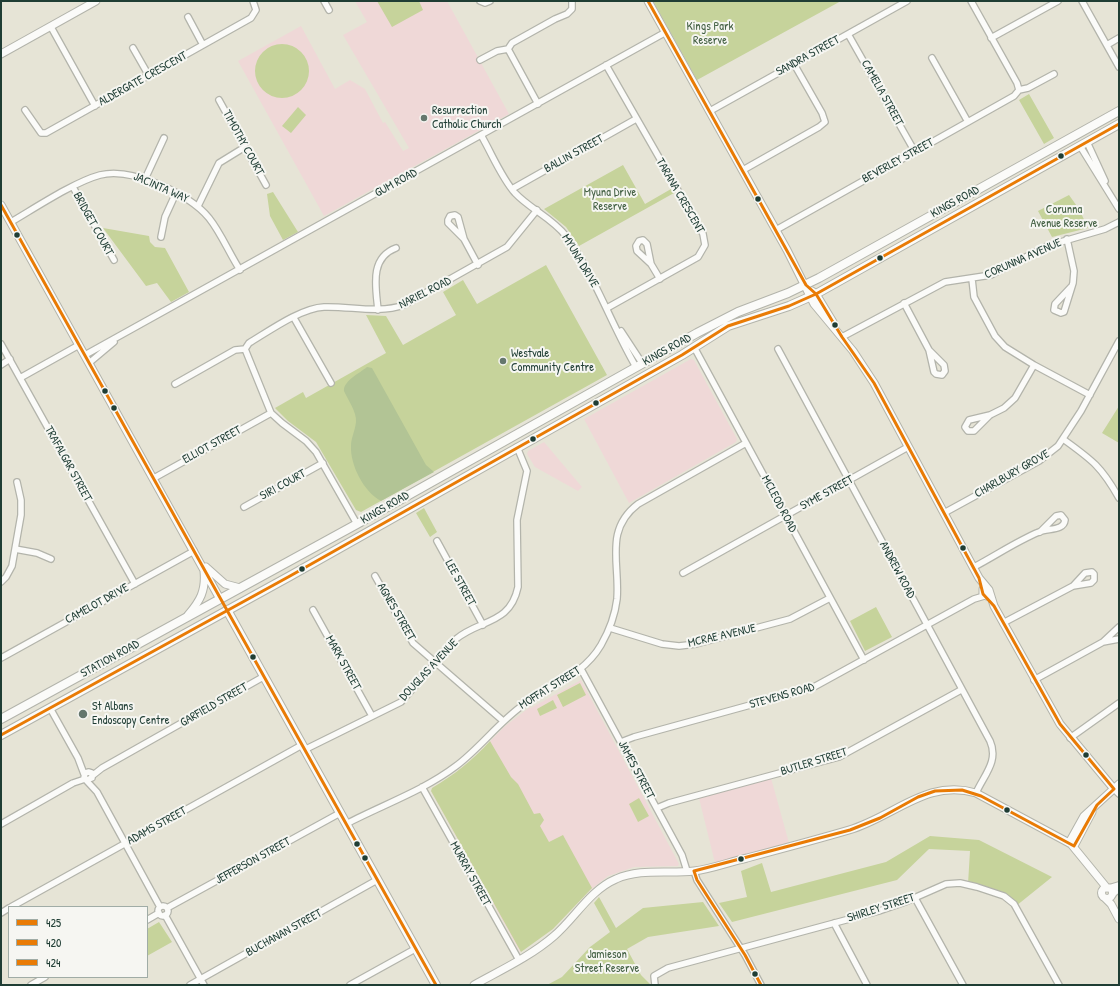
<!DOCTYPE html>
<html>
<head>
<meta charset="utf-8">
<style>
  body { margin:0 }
  #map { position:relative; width:1120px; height:986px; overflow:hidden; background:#e6e4d6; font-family:"Patrick Hand",sans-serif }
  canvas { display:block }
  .frame { position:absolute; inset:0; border:2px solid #1f3d34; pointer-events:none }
  .legend { position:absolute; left:8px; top:906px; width:140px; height:72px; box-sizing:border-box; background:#f6f6f2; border:1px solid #a0aca6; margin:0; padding:5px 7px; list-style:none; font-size:12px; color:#1f3d34 }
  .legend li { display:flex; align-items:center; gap:8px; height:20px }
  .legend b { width:20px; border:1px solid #a0aca6 }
</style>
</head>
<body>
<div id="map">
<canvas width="1120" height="986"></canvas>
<div class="frame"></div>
<ul class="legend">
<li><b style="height:5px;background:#e97b05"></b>425</li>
<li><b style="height:5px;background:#e97b05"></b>420</li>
<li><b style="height:5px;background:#e97b05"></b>424</li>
</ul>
</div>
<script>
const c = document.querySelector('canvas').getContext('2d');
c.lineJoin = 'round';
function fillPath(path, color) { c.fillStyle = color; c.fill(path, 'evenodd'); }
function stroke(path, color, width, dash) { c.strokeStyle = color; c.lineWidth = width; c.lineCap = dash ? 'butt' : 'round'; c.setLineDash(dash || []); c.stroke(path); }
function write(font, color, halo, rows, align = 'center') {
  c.font = font + ' "Patrick Hand",sans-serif'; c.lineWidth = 4; c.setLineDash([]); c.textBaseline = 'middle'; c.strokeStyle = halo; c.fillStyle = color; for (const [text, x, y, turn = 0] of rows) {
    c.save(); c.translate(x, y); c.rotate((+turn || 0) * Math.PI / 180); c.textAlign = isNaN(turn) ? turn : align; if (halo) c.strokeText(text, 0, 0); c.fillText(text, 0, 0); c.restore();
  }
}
const built = new Path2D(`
  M355 1H447L509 114 324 216 238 61 301 26 335 89 350 80 365 89 383 123 385 122 403 151 409 148 343 35 367 22Z
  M691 359 694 360 708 386 737 439 736 442 629 503 584 419Z
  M544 442 582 487 578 491 535 467 527 454 528 451Z
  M581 680 679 864 678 866 634 867 608 876 589 891 553 929 520 952 431 791 432 788 450 777 472 760 504 727 530 707 531 708Z
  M771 778 789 843 715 863 699 798Z`);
const green = new Path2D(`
  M377 1H419L423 10 392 27Z
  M653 1H841L697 80Z
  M255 71a27 27 0 1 1 54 0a27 27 0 1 1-54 0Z
  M1029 94 1054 138 1044 144 1019 100Z
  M298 107 306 115 291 133 282 126Z
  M623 165 645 204 671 189 674 193 579 246 566 227 544 209Z
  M273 192 298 232 283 240 270 216 267 194Z
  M1069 195 1079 209 1088 228 1052 237 1038 211Z
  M103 228 149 236 150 242 155 247 165 248 189 292 171 302 157 283 146 286Z
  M546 265 607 375 361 512 356 510 316 442 288 421 275 408 303 392 306 398 386 353 366 315 386 316 403 345 456 315 443 292 463 280 477 304Z
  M1119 406V443L1102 433Z
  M424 508 437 532 430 537 416 513Z
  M876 607 892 637 865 651 850 621Z
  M580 683 586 695 563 707 557 695Z
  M553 700 557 708 540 716 537 709Z
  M490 741 511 777 518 784 534 814 540 813 544 820 540 826 549 842 563 835 592 888 553 929 521 952 431 791 432 788C454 775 473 760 490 741Z
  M639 798 649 816 638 822 629 804Z
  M930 836 979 840 1052 877 1016 906 1012 901 968 884 970 851 929 849 897 880 732 922 719 903 747 897 741 871 762 863 771 892 886 862Z
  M599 897 616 928 643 908 703 902 719 926 648 937 627 949 641 975 651 985H547L562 977 590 947 610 932 594 903Z
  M159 922 172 942 147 956V929Z`);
const forest = new Path2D(`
  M367 367 372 368 426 465 434 472 381 501C364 492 350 465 351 446 351 438 355 431 356 422 357 412 348 400 344 391 343 381 360 373 367 367Z`);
const minor = new Path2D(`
  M324 1 329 10
  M480 1 485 3 490 1
  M971 1 1017 83 1019 90
  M1082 1 1119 67
  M188 17 203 45
  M51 27 95 106
  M848 34 915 152
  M991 38 1058 1
  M1107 45 1119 38
  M133 48 149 76
  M508 49 538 104
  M932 58 968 122
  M480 60 497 51 508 49 512 43 555 19 567 14 572 9V1
  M606 65 703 234 705 245 698 257 607 308
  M1019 90 1028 88 1054 74
  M219 100 266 185
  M25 110 41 133H46L251 18 256 10 253 1
  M710 111 907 1
  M481 135C492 154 501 177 515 193 530 209 552 218 566 236 595 276 611 324 636 367
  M1087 142 1105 181
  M1080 146 1119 209
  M743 170 819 127 825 122 822 113 794 64
  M145 179 164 138
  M73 187 114 260
  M512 189 636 119
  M198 206 219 163 245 147
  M11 222C35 208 74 182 100 175 131 167 189 193 209 218 221 233 229 253 240 270
  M776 230 1014 96 1019 90
  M161 237 165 217 176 193
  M464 239 458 217 455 215 450 216 448 220V223L464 239 478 265
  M1067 239 1074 271 1073 283 1064 312 1061 313 1054 310 1055 304 1071 287
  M651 264 637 251 636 246 639 241 643 240 647 244 651 264 660 279
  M972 279 974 297 995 336 1005 347 1034 365 1090 395
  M904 303 929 350 944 365 945 371 942 375 936 374 934 372 929 350
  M378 310C376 288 369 258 396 248
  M294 318 331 383
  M621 331 642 363
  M842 337 945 282 991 275 1047 246 1105 229 1119 222
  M1 344 135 584
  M694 347 864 660
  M245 349 271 413 282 423 306 441 316 452 357 524
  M778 349 990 741C999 761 984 775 976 793
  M85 355 666 32
  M89 363 114 342
  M1 365 10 359
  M20 378 79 345
  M175 384 235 350 245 349 249 343C269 331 301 308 324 307 351 306 378 314 404 305L507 247 537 210
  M990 415 969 420 965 427 968 431H974L990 415 1004 408 1015 398 1034 365
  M1063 439C1092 460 1101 466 1119 498
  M154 478 271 413
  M244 507 323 463
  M944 513 1039 461 1058 446 1081 411 1119 341
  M437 541 483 625
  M15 549 37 553 51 559
  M974 567C995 556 1017 541 1039 532 1048 528 1064 531 1065 520L1061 515 1056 516 1040 532
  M683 573 908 447
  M375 576 413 643 502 720
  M1 582 6 577 12 566 21 515V500L17 482
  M313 610 372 716
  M1003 623 1073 586 1091 583 1094 580V574L1092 572 1085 573 1073 586
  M610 628 662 644 679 646 696 644 790 619 830 598
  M1103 642 1119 627
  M1 658 194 551
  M581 669 682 855 687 871
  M1034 680 1103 642 1119 639
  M50 708 78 758 84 774
  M1070 738 1119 703
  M621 742 634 737 812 688 974 599 984 596
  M304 750 401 702 456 639C480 619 510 625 518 587L517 520 527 471 517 447
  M92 776 102 768 263 677
  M86 780 92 778V773L89 772 85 773 84 778 97 792 160 907
  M422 787 519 960
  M1114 789 1119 794
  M657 808 669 803 839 757 961 690
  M1 824 73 783 85 779
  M346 824C382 805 423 791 456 766 480 748 498 723 523 705 550 685 583 676 601 645 609 631 615 616 617 599 620 563 604 530 638 504L746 443
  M694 871 697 880 745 955 761 985
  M1109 888 1119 885
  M1113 894 1119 889
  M915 898 963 985
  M158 911a5 5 0 1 1 10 0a5 5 0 1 1-10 0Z
  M11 907 302 745
  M167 908 340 813
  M1 913 9 908
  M165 915 204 985
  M147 920 159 913
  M834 923 867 985
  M31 985 45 977
  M190 985 377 880
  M350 985 415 949
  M655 985 654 976 668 968 879 911 905 902 946 884 960 883 977 887 1004 896 1014 904 1059 985`);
const tertiary = new Path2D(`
  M648 1 787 250 814 304 853 351 874 383 979 578 989 590 994 606 1060 724 1114 789
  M1 54 96 1
  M1 205 220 599
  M812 291 816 294 833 322
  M206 567 225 584 240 588
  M987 588 983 589V594L987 596 990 594
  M188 615C200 601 206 591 204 571
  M1069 843 1084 816 1119 784
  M1074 846 1092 812
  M1101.5 893a5.5 5.5 0 1 1 11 0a5.5 5.5 0 1 1-11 0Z
  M1105 898 1111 904 1119 919
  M474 985C501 970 531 956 554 936 575 918 590 890 616 879 640 868 668 874 694 871 712 869 729 862 747 858 781 849 815 840 849 830 894 817 927 778 976 793L1071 844 1107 888`);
const secondary = new Path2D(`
  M227 610 436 985`);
const primary = new Path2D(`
  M1 719 357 524 697 333 738 312 788 293 819 278 1119 111
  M1 735 290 576 682 355 728 326 789 306 816 294 1119 124`);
const bus1 = new Path2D(`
  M648 1 806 285 816 294 842 337 874 383 979 578 983 594 994 606 1060 724 1114 789
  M694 871 850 830 880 818 918 797 935 791 962 790 981 796 1074 846 1097 805 1114 789
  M694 871 697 880 745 955 761 985`);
const bus2 = new Path2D(`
  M1 735 290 576 682 355 728 326 789 306 816 294 1119 124`);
const bus3 = new Path2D(`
  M1 205 436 985`);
const markers = [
  [424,118,4,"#65776d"],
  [1061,156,3.5,"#1f3d34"],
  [758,199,3.5,"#1f3d34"],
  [17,235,3.5,"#1f3d34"],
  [880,258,3.5,"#1f3d34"],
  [835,325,3.5,"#1f3d34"],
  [503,361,4,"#65776d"],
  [105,391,3.5,"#1f3d34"],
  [596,403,3.5,"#1f3d34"],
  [114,408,3.5,"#1f3d34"],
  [533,439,3.5,"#1f3d34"],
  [963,548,3.5,"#1f3d34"],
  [302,569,3.5,"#1f3d34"],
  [253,657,3.5,"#1f3d34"],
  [83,714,5,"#65776d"],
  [1086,755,3.5,"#1f3d34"],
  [1007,810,3.5,"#1f3d34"],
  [357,844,3.5,"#1f3d34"],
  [365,858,3.5,"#1f3d34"],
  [741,859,3.5,"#1f3d34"],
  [755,974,3.5,"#1f3d34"]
];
const parkNames = [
  ["Kings Park",710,27],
  ["Reserve",710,41],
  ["Myuna Drive",610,193],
  ["Reserve",610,207],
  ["Corunna",1064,210],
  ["Avenue Reserve",1064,224],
  ["Jamieson",607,955],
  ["Street Reserve",607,969]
];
const streetNames = [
  ["SANDRA STREET",808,56,-29],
  ["ALDERGATE CRESCENT",143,79,-29],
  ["CAMELIA STREET",882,93,61],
  ["TIMOTHY COURT",243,143,61],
  ["BALLIN STREET",574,154,-29],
  ["BEVERLEY STREET",898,161,-29],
  ["GUM ROAD",396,183,-29],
  ["JACINTA WAY",161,188,24],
  ["TARANA CRESCENT",680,196,60],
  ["KINGS ROAD",955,202,-29],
  ["BRIDGET COURT",93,224,61],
  ["CORUNNA AVENUE",1023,259,-24],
  ["MYUNA DRIVE",580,261,59],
  ["NARIEL ROAD",425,293,-27],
  ["KINGS ROAD",667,350,-29],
  ["ELLIOT STREET",212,445,-29],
  ["TRAFALGAR STREET",68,464,61],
  ["CHARLBURY GROVE",1012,474,-30],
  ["SIRI COURT",283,485,-29],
  ["SYME STREET",827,493,-29],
  ["MCLEOD ROAD",779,504,62],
  ["KINGS ROAD",385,508,-30],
  ["ANDREW ROAD",897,570,62],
  ["LEE STREET",460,583,61],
  ["CAMELOT DRIVE",97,604,-29],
  ["AGNES STREET",396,612,60],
  ["MCRAE AVENUE",722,636,-13],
  ["STATION ROAD",110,659,-29],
  ["MARK STREET",343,663,61],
  ["DOUGLAS AVENUE",429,670,-47],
  ["MOFFAT STREET",550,688,-32],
  ["STEVENS ROAD",782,696,-16],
  ["GARFIELD STREET",214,705,-30],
  ["BUTLER STREET",814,762,-17],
  ["JAMES STREET",636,770,62],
  ["ADAMS STREET",157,826,-29],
  ["JEFFERSON STREET",253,861,-29],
  ["MURRAY STREET",470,874,61],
  ["SHIRLEY STREET",881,908,-18],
  ["BUCHANAN STREET",284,933,-29]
];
const poiNames = [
  ["Resurrection",432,111],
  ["Catholic Church",432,125],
  ["Westvale",511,354],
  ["Community Centre",511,368],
  ["St Albans",92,707],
  ["Endoscopy Centre",92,721]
];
fillPath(built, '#efd8d7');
fillPath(green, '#c6d39b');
fillPath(forest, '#b2c495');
stroke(minor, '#b3b4ab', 8);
stroke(tertiary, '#b3b4ab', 9);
stroke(secondary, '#b3b4ab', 10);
stroke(primary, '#b3b4ab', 10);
stroke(minor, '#fbfbf9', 5.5);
stroke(tertiary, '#fbfbf9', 7);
stroke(secondary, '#fbfbf9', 8);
stroke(primary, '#fbfbf9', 8);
stroke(bus1, '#e97b05', 3);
stroke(bus2, '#e97b05', 3);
stroke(bus3, '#e97b05', 3);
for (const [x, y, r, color] of markers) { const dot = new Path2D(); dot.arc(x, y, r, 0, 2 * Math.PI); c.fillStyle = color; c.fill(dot); stroke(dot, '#f6f6f2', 1.5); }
write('12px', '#425f42', '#f6f6f2', parkNames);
write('12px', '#1f3d34', '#f6f6f2', streetNames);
write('12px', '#1f3d34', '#f6f6f2', poiNames, 'left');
</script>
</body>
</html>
